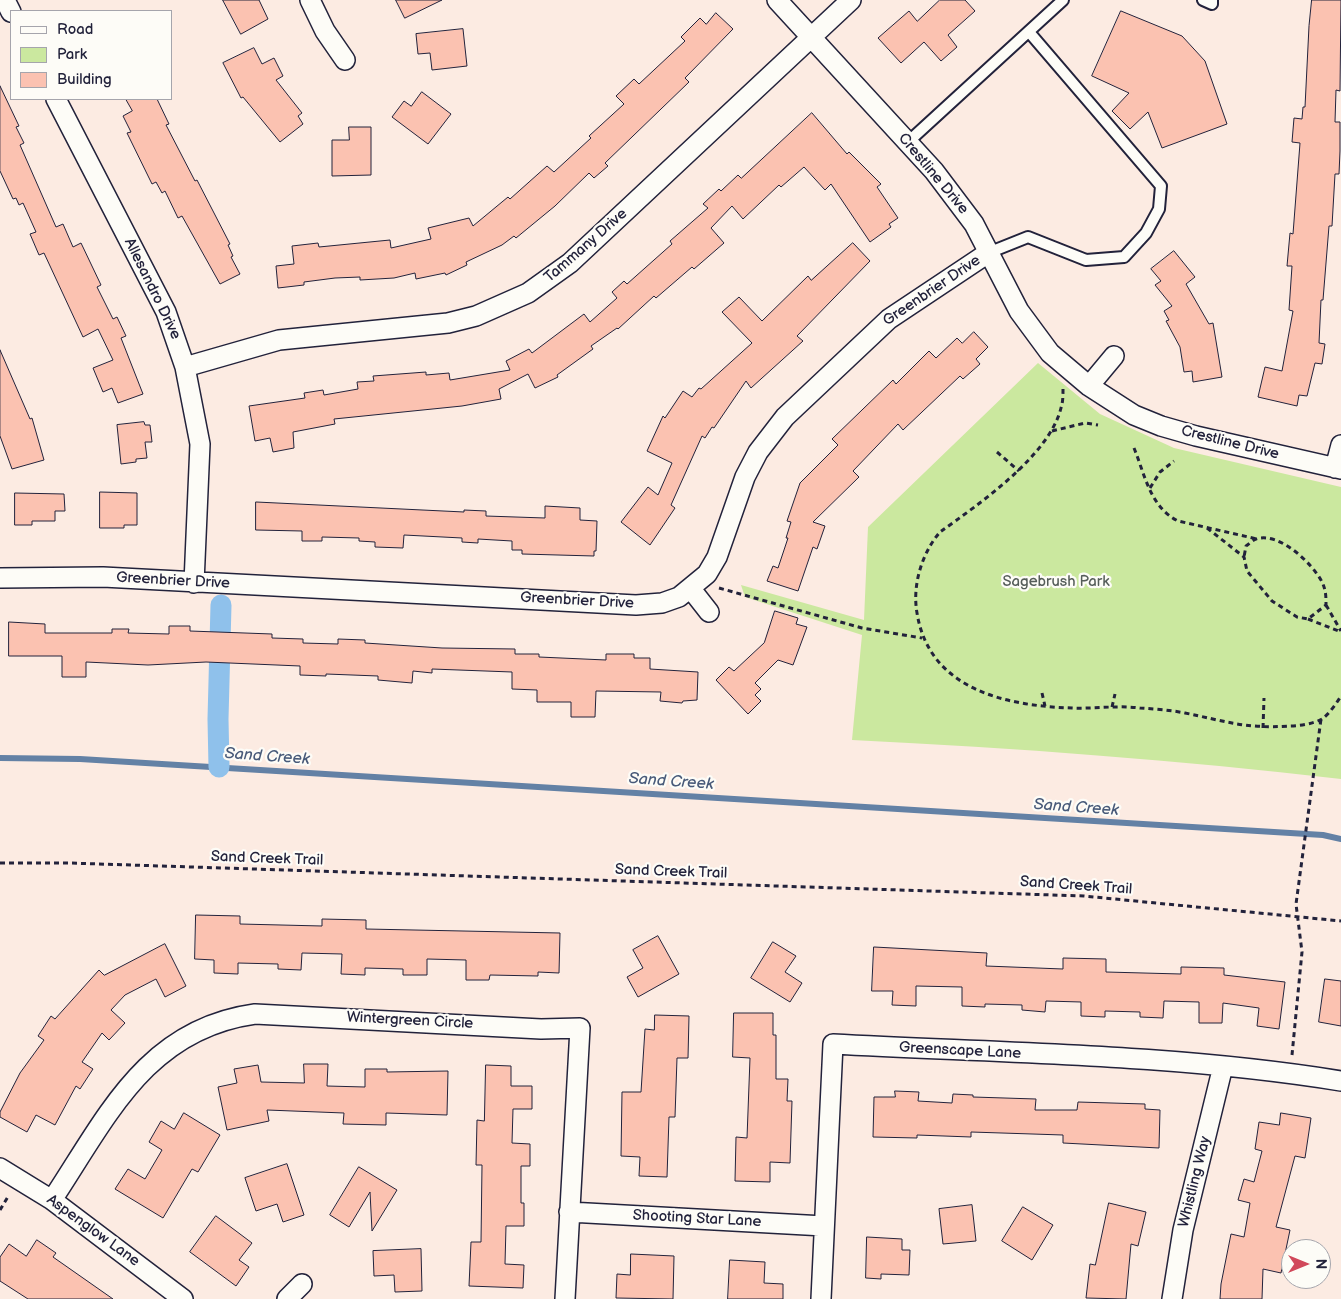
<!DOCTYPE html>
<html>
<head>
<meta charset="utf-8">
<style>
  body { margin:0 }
  #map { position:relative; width:1341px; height:1299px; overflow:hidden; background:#fcebe2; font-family:"Balsamiq Sans",sans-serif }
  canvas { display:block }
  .legend { position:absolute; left:10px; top:10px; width:162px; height:90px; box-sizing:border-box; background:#fdfcf7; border:1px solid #a5a5ac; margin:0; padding:6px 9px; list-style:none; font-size:15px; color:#22223b }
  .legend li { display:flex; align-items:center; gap:10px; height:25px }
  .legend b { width:25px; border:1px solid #a5a5ac }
  .north { position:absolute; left:1281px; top:1239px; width:50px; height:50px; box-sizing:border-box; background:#fdfcf7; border:1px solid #a5a5ac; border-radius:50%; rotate:90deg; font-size:14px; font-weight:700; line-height:20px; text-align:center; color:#22223b }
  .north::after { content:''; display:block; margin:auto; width:18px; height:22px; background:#d1495b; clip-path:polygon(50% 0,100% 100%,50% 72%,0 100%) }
</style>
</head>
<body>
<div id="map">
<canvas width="1341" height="1299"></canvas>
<ul class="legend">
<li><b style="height:6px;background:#fdfcf7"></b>Road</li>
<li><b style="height:14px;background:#cbe89f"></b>Park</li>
<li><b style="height:14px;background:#fbc2b1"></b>Building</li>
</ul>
<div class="north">N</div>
</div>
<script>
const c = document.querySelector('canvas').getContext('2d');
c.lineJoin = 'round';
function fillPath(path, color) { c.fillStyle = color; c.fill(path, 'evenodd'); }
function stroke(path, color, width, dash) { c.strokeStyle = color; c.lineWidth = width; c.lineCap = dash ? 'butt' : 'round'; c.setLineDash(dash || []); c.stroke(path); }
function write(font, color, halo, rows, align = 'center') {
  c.font = font + ' "Balsamiq Sans",sans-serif'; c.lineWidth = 4.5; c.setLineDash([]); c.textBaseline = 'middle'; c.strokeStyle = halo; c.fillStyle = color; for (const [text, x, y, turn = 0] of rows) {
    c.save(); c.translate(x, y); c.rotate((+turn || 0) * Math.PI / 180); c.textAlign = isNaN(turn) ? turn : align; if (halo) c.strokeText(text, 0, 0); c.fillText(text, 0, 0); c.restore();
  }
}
const green = new Path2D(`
  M1038 363 1100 414 1174 448 1341 487V779C1179 760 1016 748 852 740L862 635 745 597 741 585 864 620 868 527Z`);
const stream = new Path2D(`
  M0 758 80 759 1323 835 1341 839`);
const canal = new Path2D(`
  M219 767 218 719 221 605`);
const building = new Path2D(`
  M223 0H259L268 19 241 34Z
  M396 0H442L405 18Z
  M940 0H965L975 11 948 35 957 47 941 61 924 42 901 63 878 38 909 11 917 21Z
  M1312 0H1341L1340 91 1336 90 1335 122H1340V151L1339 174H1335L1332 226H1329L1323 300H1321L1319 343 1325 344 1322 364 1315 363 1307 396 1299 395 1297 406 1258 397 1265 367 1282 371 1293 311 1289 310 1292 266H1287L1290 233 1293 234 1300 143 1292 142 1294 118 1302 119 1303 107H1305L1309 26Z
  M1121 11 1182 36 1205 61 1227 124 1162 148 1148 112 1130 129 1112 111 1129 93 1092 76Z
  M716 13 733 29 685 78 689 82 605 163 608 166 594 178 589 173 555 206 516 238 514 236 502 245 466 262 467 265 446 275 445 273 416 279 415 273 394 278 360 280V277L335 278 304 282V285L278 288 276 266 294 264 292 246 318 243 319 247 390 240 391 248 431 239 428 228 469 218 473 226 508 197 510 199 547 166 554 172 591 138 589 136 624 104 616 96 634 79 639 84 685 41 681 37 700 18 706 24Z
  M463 29 467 66 432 70 430 53 418 54 416 34Z
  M254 48 262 64 274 58 283 76 276 80 302 113 298 116 303 124 280 142 243 97 241 98 223 63Z
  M0 86 19 126 16 127 24 143 20 145 56 227 63 224 73 247 81 243 101 285 97 287 113 319 117 317 126 336 121 338 143 394 118 403 112 388 103 392 93 368 113 360 98 329 83 337 44 253 39 255 30 234 36 232 23 203 19 205 16 198 13 199 0 171Z
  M422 92 451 114 428 144 392 117 404 101 411 106Z
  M126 99H157L169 124 166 125 195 181 197 180 230 244 228 245 233 256 231 257 240 274 220 284 182 216 178 218 165 191 162 193 156 182 152 184 127 133 131 132 123 116 132 111Z
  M812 113 847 154 849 152 881 184 877 187 898 218 889 224 891 227 870 242 831 184 825 190 804 167 781 187 779 185 743 219 732 206 711 228 724 243 694 269 692 267 656 298 654 296 618 329 617 328 591 346 593 349 557 375 558 377 535 388 528 374 499 389 501 399 462 406 334 419 335 424 293 432 294 448 273 452 270 438 255 441 249 406 305 398 304 393 323 390 324 395 358 389 357 382 374 381 373 376 426 372V375L449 373 450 380 510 370 506 361 529 349 532 353 584 314 590 322 617 298 612 292 624 281 627 284 672 244 670 241 708 208 703 204 719 189 721 191 738 175 741 178Z
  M349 127H371V175L332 176V140H349Z
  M853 243 870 261 797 336 803 341 751 388 746 381 714 428 712 427 705 438 702 436 671 505 675 508 650 545 621 522 648 487 658 495 672 463 647 451 663 416 665 418 683 391 692 397 699 388 701 389 752 343 722 312 739 297 762 321 808 276 811 280Z
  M1174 251 1195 277 1186 284 1209 324 1213 323 1222 377 1193 382 1192 371 1184 372 1180 347 1166 321 1169 320 1164 311 1172 306 1155 285 1161 281 1151 269Z
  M974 332 988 347 976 359 980 364 963 379 960 376 903 430 898 424 853 471 859 477 813 522 825 526 817 549 813 547 798 591 767 581 773 566 778 568 788 538H786L791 522 787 521 800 483 838 445 832 439 893 380 896 384 929 351 936 358 957 338 962 343Z
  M0 350 30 419 32 418 44 460 12 469 0 436Z
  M144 422 145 425H150L152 442H145L147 458 136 459V462L121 464 117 425Z
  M100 492 137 493V525H124V528H100Z
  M15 493 64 494 65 511H55V521H32V525H15Z
  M256 502 464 512V510L486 511V516L545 518V506L580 508V520L597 521 596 551H594V556L522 554V550H512V541L478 539V543L462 542V538L404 535 403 548 375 547V542L359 541V538L322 537V541H302V531L256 530Z
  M775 611 798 618 796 624 807 627 793 665 778 660 755 683 761 689 755 695 761 701 748 714 716 680 729 667 734 671 764 643Z
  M9 622 45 624V633H112V629H129L128 633 169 634V626H190V631L272 634V638L303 639V643L338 644V639L365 640V643L442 648 515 649V654H539V657L606 660V654H634V658H650V669L698 672 697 700 683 701 682 703 660 701 661 692 596 691 595 717H571V702H537V690L512 689V672L432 669V673L413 671 412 683 378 680V676L326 674V676L300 675V666L206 662 148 665 86 662V677H62V656H9Z
  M196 915 240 916V924L322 926V919L366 920V929L560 933 559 973 538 972V976L490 975 489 980H466V960L427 959V975H403V969L365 968V975L341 974 342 954 302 953 301 970 278 969V964L238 963V974L214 973V960L195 959Z
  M658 936 679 974 638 997 627 977 643 968 633 950Z
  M773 942 796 956 785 972 802 983 790 1002 751 978Z
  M165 944 186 986 165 997 156 979 125 995 111 1010 125 1023 109 1040 102 1033 82 1062 93 1069 80 1089 76 1086 55 1125 36 1115 27 1132 0 1117V1112L20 1073 44 1040 38 1036 51 1016 55 1019 99 970 104 975Z
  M874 947 987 953 986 966 1063 969V958L1106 959V972L1181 974V967L1224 968V975L1285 982 1279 1029 1257 1026 1259 1008 1223 1003 1222 1023H1199V1002L1164 1001 1163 1018 1140 1017V1012L1105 1011V1017L1081 1016V1002L1046 1001 1045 1012 1022 1010V1005L985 1004V1007L962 1006V987L916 986V1006L892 1005 893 991H872Z
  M1325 979 1341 981V1026L1319 1022Z
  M734 1013H773V1035H776V1079H788L787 1101H792L790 1163 770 1162V1182L735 1181 736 1137 747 1138 750 1058 733 1057Z
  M655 1015 689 1016 688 1058H677L675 1117H669L667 1177 639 1176 640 1157 621 1156 622 1092H641L645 1029 654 1030Z
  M304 1064H328L327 1086 365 1087V1069H387V1072L448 1071 447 1115 386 1113V1125L343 1124 344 1113 267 1110 269 1121 227 1130 218 1087 237 1083 234 1069 258 1065 261 1082 304 1083Z
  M486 1065 511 1066V1086H532V1109H513L512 1143 530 1144V1166H521V1203H524V1226H506L505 1264 524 1265 523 1288 469 1286 471 1242H481L482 1165H476L477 1120 484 1121Z
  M895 1091 919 1092 918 1101 952 1103 953 1094 973 1095V1097L1036 1099 1035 1110H1077L1078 1102 1145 1104V1109L1160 1110 1159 1148 1063 1143V1135L971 1132V1137L917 1135V1138L873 1137 874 1097H895Z
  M184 1113 220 1135 198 1172 192 1169 163 1218 115 1189 128 1169 145 1179 162 1150 149 1142 161 1121 174 1129Z
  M1281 1113 1311 1118 1305 1158 1295 1156 1276 1227 1290 1230 1281 1273 1263 1269 1262 1299H1220L1221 1284 1231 1234 1244 1237 1250 1203 1238 1200 1244 1179 1254 1182 1262 1151 1255 1149 1259 1122 1279 1125Z
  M287 1164 304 1215 283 1222 277 1204 256 1211 245 1178Z
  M359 1167 397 1190 372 1231 370 1192 349 1227 330 1215Z
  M1109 1203 1146 1212 1138 1246 1131 1244 1126 1299 1086 1298 1090 1264 1095 1265Z
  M972 1205 976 1241 943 1244 939 1209Z
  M1023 1207 1053 1225 1032 1260 1002 1241Z
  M216 1216 252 1243 239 1260 249 1267 236 1286 190 1252Z
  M867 1237 902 1239V1250H910L909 1275 881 1274V1279L866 1278Z
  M37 1240 56 1253 53 1257 113 1299H28L0 1281V1257L9 1244 26 1256Z
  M421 1249 422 1291 395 1292 394 1275 374 1276 373 1251Z
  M631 1254 674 1256 673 1299 616 1298 617 1274 630 1275Z
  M730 1260 765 1262 764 1283 783 1284V1299H728Z`);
const path = new Path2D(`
  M1063 389C1063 395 1063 402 1061 408 1049 456 979 504 940 532 922 553 912 585 917 613 929 689 1005 706 1072 708 1094 709 1117 705 1140 708 1154 709 1170 710 1185 713 1225 721 1245 729 1289 726 1298 726 1313 724 1322 719 1329 714 1336 704 1341 696
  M1052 431 1085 423 1098 425
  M1134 448C1145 475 1150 507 1178 521L1257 539
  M997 452 1019 471
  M1150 488 1160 472 1174 461
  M1207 528 1244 557 1247 571 1272 601 1297 617 1308 619 1326 605C1326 597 1326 590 1322 582 1313 564 1279 531 1256 539 1253 540 1249 544 1246 546L1244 557
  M719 588 862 628 922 638
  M1326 605 1341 631
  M1308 619 1341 632
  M1042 693 1045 706
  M1112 707 1115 694
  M1263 728 1264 698
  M0 863H69L1084 896 1341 921
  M1292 1055 1302 952 1296 904 1321 719
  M0 1210 9 1195`);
const service = new Path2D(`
  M1203 0 1212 4V0
  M908 142 1063 0
  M988 253 1028 237 1086 260 1124 257 1146 233 1159 209 1161 186 1029 32`);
const minor = new Path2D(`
  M5 0 11 12
  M310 0 325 31 345 60
  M777 0 934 171 974 224 1019 311 1050 353 1089 386 1134 415 1161 426 1196 436 1341 469
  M56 99 166 312 185 367 200 444 194 583
  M185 367 279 340 448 323 476 316 528 293 570 263 851 0
  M1089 386 1114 356
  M1335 468 1341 445
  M0 578 103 577 636 605 662 603 679 597 707 574 717 557 745 477 758 452 785 417 889 319 988 253
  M691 589 709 612
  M0 1168 52 1200 183 1299
  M52 1200C107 1117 146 1029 255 1014L541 1029 580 1028 565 1299
  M569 1212 824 1226
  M287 1299 302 1284
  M821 1299 833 1044C1002 1053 1174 1054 1341 1081
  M1172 1299 1183 1230 1223 1066`);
const streetNames = [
  ["Crestline Drive",933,174,50],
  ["Tammany Drive",586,246,-41],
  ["Allesandro Drive",152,289,64],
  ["Greenbrier Drive",932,291,-34],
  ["Crestline Drive",1230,443,14],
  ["Greenbrier Drive",173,581,3],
  ["Greenbrier Drive",577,601,3],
  ["Sand Creek Trail",267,859,2],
  ["Sand Creek Trail",671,872,2],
  ["Sand Creek Trail",1076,886,4],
  ["Wintergreen Circle",410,1021,3],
  ["Greenscape Lane",960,1051,3],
  ["Whistling Way",1195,1182,-76],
  ["Shooting Star Lane",697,1219,3],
  ["Aspenglow Lane",93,1231,36]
];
const parkNames = [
  ["Sagebrush Park",1056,582]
];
const waterNames = [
  ["Sand Creek",267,757,4],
  ["Sand Creek",671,782,4],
  ["Sand Creek",1076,808,4]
];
fillPath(green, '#cbe89f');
stroke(stream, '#6381a5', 6);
stroke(canal, '#8fc1eb', 21);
fillPath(building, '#fbc2b1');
stroke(building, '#22223b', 1);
stroke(service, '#22223b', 14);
stroke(minor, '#22223b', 22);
stroke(path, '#22223b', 3, [5, 4]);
stroke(service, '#fdfcf7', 10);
stroke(minor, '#fdfcf7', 19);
write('15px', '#22223b', '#fdfcf7', streetNames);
write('15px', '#555d59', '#fdfcf7', parkNames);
write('italic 16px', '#485a79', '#fdfcf7', waterNames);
</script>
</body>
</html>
